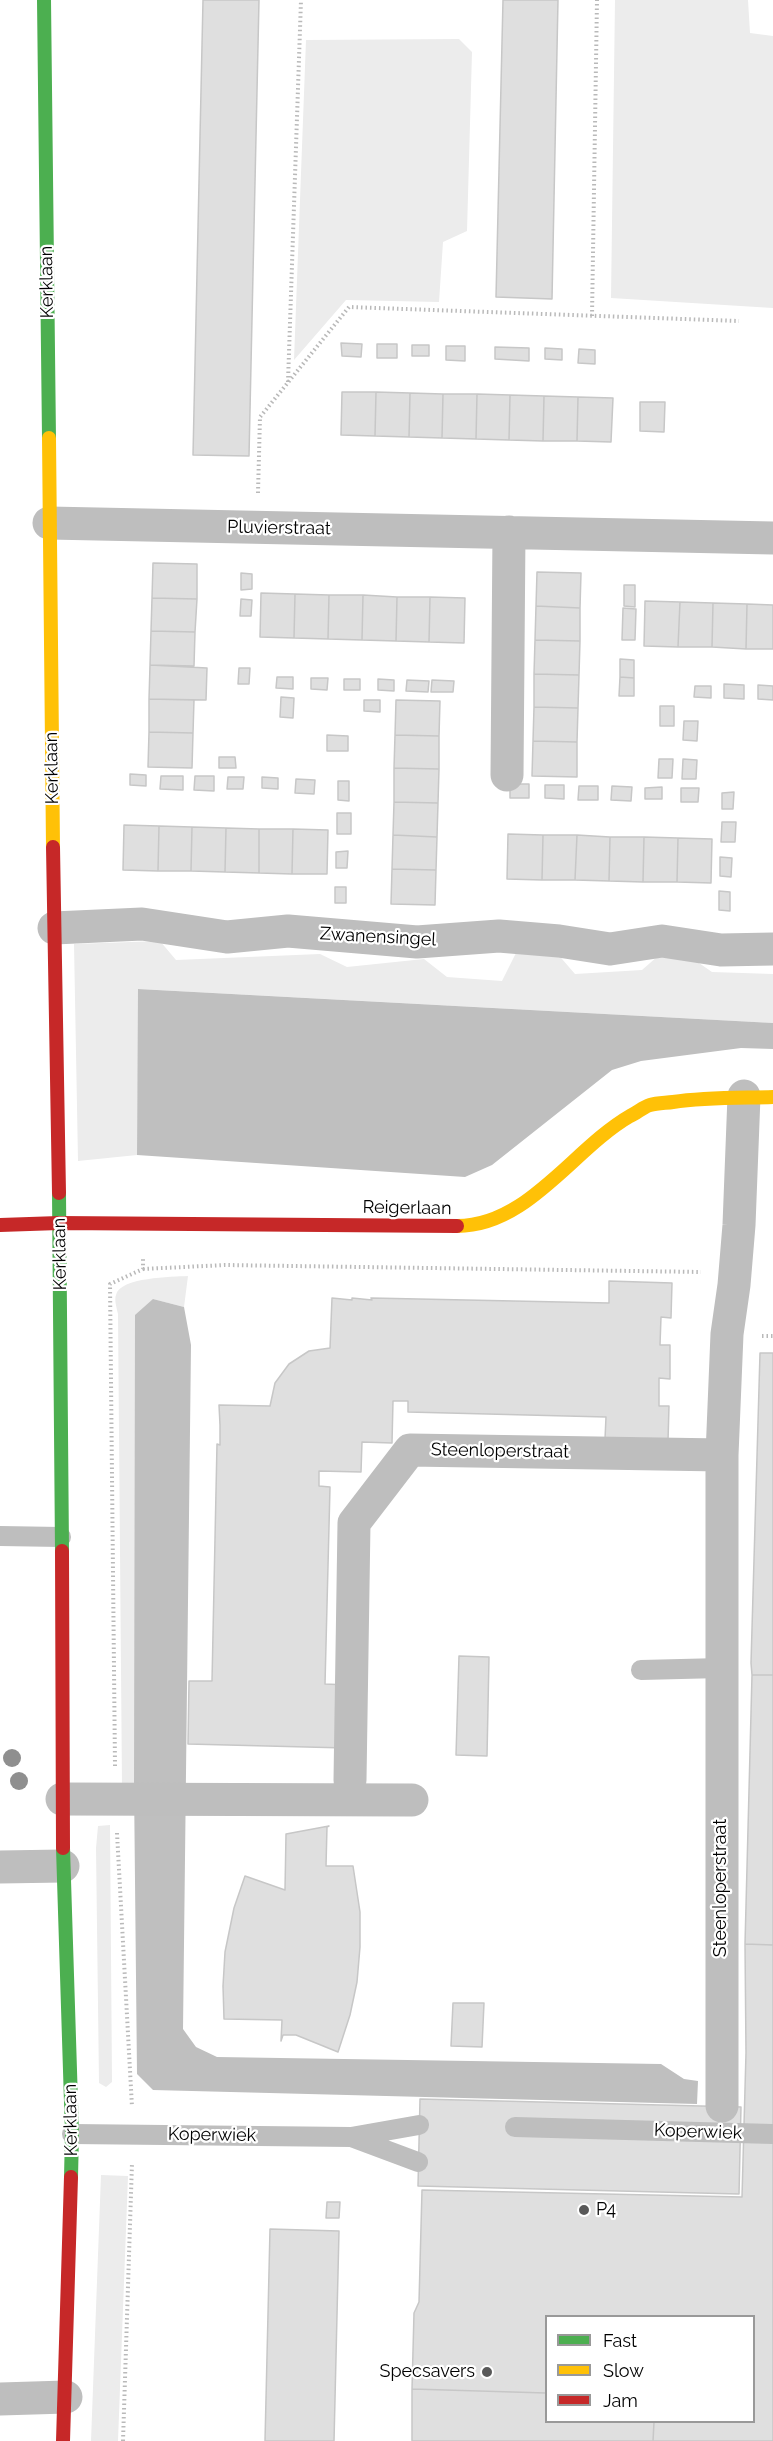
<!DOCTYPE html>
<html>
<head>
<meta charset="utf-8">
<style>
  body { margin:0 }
  #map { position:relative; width:773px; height:2441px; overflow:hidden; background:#fff; font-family:Raleway,sans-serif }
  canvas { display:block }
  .legend { position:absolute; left:545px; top:2315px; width:210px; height:108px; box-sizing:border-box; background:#fff; border:2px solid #999; margin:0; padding:8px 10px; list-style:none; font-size:18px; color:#000 }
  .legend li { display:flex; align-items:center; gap:12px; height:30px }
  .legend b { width:30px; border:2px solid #999 }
</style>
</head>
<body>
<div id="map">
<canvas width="773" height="2441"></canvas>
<ul class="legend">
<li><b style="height:8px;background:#4caf50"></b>Fast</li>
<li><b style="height:8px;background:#ffc107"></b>Slow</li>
<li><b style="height:8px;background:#c62828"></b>Jam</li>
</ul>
</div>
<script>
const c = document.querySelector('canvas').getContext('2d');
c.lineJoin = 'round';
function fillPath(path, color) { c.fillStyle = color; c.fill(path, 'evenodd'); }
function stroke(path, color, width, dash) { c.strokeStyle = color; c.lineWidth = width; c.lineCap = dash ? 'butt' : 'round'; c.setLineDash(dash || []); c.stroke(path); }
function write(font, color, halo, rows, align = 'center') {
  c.font = font + ' Raleway,sans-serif'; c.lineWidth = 4.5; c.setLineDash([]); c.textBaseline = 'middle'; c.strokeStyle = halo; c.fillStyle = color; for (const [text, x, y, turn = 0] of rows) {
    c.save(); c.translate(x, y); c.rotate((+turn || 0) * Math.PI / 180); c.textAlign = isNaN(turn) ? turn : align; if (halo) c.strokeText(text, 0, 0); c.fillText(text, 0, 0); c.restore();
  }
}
const green = new Path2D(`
  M615 0H748L750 33 773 36V308L611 298Z
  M459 39 472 52 467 231 443 242 439 302 346 300 294 360 306 40Z
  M160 941 176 960 320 954 347 967 424 959 447 977 502 981 517 951 556 952 575 974 642 970 658 956 686 954 712 972 773 974V1023L139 989 137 1155 78 1161 74 944Z
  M188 1276 184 1307 153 1299 134 1784 122 1787 118 1314C117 1309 114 1300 116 1295 120 1277 172 1277 188 1276Z
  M110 1825 112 2082 106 2087 99 2083 96 1848 98 1826Z
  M101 2175 128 2176 118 2441H91Z`);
const water = new Path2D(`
  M138 989 773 1023V1049L741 1048 641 1061 612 1070 492 1165 465 1177 137 1155Z
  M153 1299 184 1307 191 1345 183 2029 196 2047 217 2057 661 2064 684 2079 698 2081 697 2104 153 2090 137 2074 134 1784 135 1315Z`);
const building = new Path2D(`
  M203 0H259L249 456 193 455Z
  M503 0H558L552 299 496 297Z
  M341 343 362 344 361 357 342 356Z
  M377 344H397V358H377Z
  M412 345H429V356H412Z
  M446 346H465V361L446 360Z
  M495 347 529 348V361L495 359Z
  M545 348 562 349V360L545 359Z
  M579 349 595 350V364L578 363Z
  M342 392H376L375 436 341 435Z
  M376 392 410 393 409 437 375 436Z
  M410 393 443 394 442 438 409 437Z
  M443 394H477L476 439 442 438Z
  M477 394 510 395 509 440 476 439Z
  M510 395 544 396 543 441 509 440Z
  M544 396 578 397 577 441H543Z
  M578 397 613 398 611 442 577 441Z
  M640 402H665L664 432 640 431Z
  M153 563 197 564V599L152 598Z
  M537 572 581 573 580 608 536 606Z
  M241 573 252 574V589L241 590Z
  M624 585H635V607L624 606Z
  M261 593 295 594 294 638 260 637Z
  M295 594 329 595 328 639 294 638Z
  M329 595H363L362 640 328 639Z
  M363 595 397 597 396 641 362 640Z
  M397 597H430L429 642 396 641Z
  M430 597 465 598 464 643 429 642Z
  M152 598 197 599 195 632 151 631Z
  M241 599 252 600 251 616H240Z
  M645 601 680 602 678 647 644 646Z
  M680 602 713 603 712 647H678Z
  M713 603 747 604 746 649 712 647Z
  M747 604 773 605V649H746Z
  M536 606 580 608V641L535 640Z
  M623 608 636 609 635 640H622Z
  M151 631 195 632 194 666 150 665Z
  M535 640 580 641 579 675 534 674Z
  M620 659 634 660V678L620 677Z
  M150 665 207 668 206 700 149 699Z
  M239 668H250L249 684H238Z
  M534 674 579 675 578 708 534 707Z
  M277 677H293V689L276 688Z
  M620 677 634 678V696H619Z
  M311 678H328L327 690 311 689Z
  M344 679H360V690H344Z
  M378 679 394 680V691L378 690Z
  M407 680 429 681 428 692 406 691Z
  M432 680 454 681 453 692H431Z
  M724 684 744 685V699L724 698Z
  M758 685 773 686V700L758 699Z
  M695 686H711V698L694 697Z
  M281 697 294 698 293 718 280 717Z
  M149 699 194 700 193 733 149 732Z
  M364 700H380V712L364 711Z
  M396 700 440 701 439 736 395 735Z
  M660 706H674V726H660Z
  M534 707 578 708 577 742 533 741Z
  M684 721H698L697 741 683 740Z
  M149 732 193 733 192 768 148 767Z
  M327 735 348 736V751H327Z
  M395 735 439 736V769L394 768Z
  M533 741 577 742V777L532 776Z
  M219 757H235L236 768H219Z
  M659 759H673L672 778H658Z
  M683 759 697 760 696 779H682Z
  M394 768 439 769 438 803 394 802Z
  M130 774 146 775V786L130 785Z
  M161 776H183V790L160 789Z
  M195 776H214V791L194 790Z
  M228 777H244L243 789H227Z
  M262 777 278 778V789L262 788Z
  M296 779 315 780 314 794 295 793Z
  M338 781H349V801L338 800Z
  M510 784H529V798H510Z
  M545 785H564V799L545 798Z
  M579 786H598V800H578Z
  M612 786 632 787 631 801 611 800Z
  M662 787V799H645V788Z
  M681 788H699L698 802H681Z
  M734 792 733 809H722V793Z
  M394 802 438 803 437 837 393 835Z
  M337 813H351V834H337Z
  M722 822H736L735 842H721Z
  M124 825 159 826 158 871 123 870Z
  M159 826 192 827 191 871H158Z
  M192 827 226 828 225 872 191 871Z
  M226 828 259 829V873L225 872Z
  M259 829H293L292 874 259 873Z
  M293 829 328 830 327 874H292Z
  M508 834 543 835 542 880 507 879Z
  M393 835 437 837 436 870 392 869Z
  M543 835H577L575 880H542Z
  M577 835 610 837 609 881 575 880Z
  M610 837H644L643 882 609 881Z
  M644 837 678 838 677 882H643Z
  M678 838 712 839 711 883 677 882Z
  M348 851 347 868H336V852Z
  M720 857 732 858 731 877 720 876Z
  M392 869 436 870 435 905 391 904Z
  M335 887H346V903H335Z
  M719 891 730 892V911L719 910Z
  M609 1281 672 1283 671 1318 661 1317 660 1345H670V1379L659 1378V1406H669L668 1441 605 1439 606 1417 408 1412V1401H393L392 1443 362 1442 361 1472 319 1471V1486L330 1487 325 1684 348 1685 346 1748 188 1744 189 1681H212L217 1444 220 1445V1425L219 1405 270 1406 275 1383 289 1364 309 1351 330 1348 332 1298 352 1300V1298L372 1300 371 1298 609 1303Z
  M760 1353H773V1675H752L751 1663Z
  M459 1656 489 1657 487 1756 456 1755Z
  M752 1675H773V1945L745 1944Z
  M329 1826 327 1827 326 1866H353L360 1912V1947L357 1982 350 2015 338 2052 296 2035H283L281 2041 282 2020 224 2019 223 1986 225 1952 234 1908 245 1876 285 1890 286 1834Z
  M745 1944 773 1945V2441H653L654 2422H754V2316H546V2393L412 2389 414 2313 419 2302 422 2190 742 2197 746 2053Z
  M453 2003H484L482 2047 451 2046Z
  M420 2099 741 2107 739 2194 418 2186Z
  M327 2202H340L339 2218H326Z
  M270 2229 339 2231 334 2441H265Z
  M412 2389 546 2393V2422H654L653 2441H412Z`);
const path = new Path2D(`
  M592 316 597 0
  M288 382 301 0
  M258 493 260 417 349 307 739 321
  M143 1269 225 1265 701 1272
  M762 1336H773
  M115 1766 110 1284 143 1269V1257
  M117 1833 132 2107
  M123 2441 132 2163`);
const lane = new Path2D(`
  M0 1536 61 1537
  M641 1670 721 1668
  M515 2127 773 2134
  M72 2134 351 2137 419 2125
  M351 2137 418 2162`);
const street = new Path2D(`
  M49 523 773 538
  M507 775 509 532
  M54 928 142 924 227 937 288 931 417 942 499 936 559 941 610 949 662 941 721 950 773 949
  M350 1780 354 1523 410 1450 722 1455
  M62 1799 412 1800
  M0 1867 63 1866
  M722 2106V1455L727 1334 734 1285 739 1225 744 1096
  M0 2399 66 2397`);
const fast = new Path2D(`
  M44 0 49 438
  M59 1193 62 1551
  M63 1848 72 2134 71 2177`);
const slow = new Path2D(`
  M49 438 53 847
  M457 1226C528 1226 573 1149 630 1116 637 1113 643 1107 650 1105 657 1103 666 1103 673 1102 706 1097 740 1098 773 1097`);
const jam = new Path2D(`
  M53 847 59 1193
  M0 1225 59 1223 457 1226
  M62 1551 63 1848
  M63 2441 71 2177`);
const trees = [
  [12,1758],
  [19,1781]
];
const markers = [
  [584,2210,6,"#595959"],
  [487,2372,6,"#595959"]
];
const streetNames = [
  ["Kerklaan",47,282,-91],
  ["Pluvierstraat",279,528,1],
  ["Kerklaan",52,768,-91],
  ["Zwanensingel",378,937,3],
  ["Reigerlaan",407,1208,1],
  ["Kerklaan",60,1254,-91],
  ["Steenloperstraat",500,1451,1],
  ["Steenloperstraat",721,1888,-90],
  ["Kerklaan",71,2120,-91],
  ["Koperwiek",698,2132,2],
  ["Koperwiek",212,2135,1]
];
const poiNames = [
  ["P4",596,2210],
  ["Specsavers",475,2372,"right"]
];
fillPath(green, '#ececec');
fillPath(water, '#bfbfbf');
fillPath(building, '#dfdfdf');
stroke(building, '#c7c7c7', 1.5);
stroke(path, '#b9b9b9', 4, [1.5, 3]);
stroke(lane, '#bebebe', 20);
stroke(street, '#bebebe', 33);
stroke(fast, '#4caf50', 14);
stroke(slow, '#ffc107', 14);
stroke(jam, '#c62828', 14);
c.fillStyle = '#8f8f8f';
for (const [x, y] of trees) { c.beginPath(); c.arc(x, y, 9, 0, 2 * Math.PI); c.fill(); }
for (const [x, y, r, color] of markers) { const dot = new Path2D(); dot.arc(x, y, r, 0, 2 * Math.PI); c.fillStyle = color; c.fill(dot); stroke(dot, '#fff', 2); }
write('18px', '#000', '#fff', streetNames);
write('18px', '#000', '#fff', poiNames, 'left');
</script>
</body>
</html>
